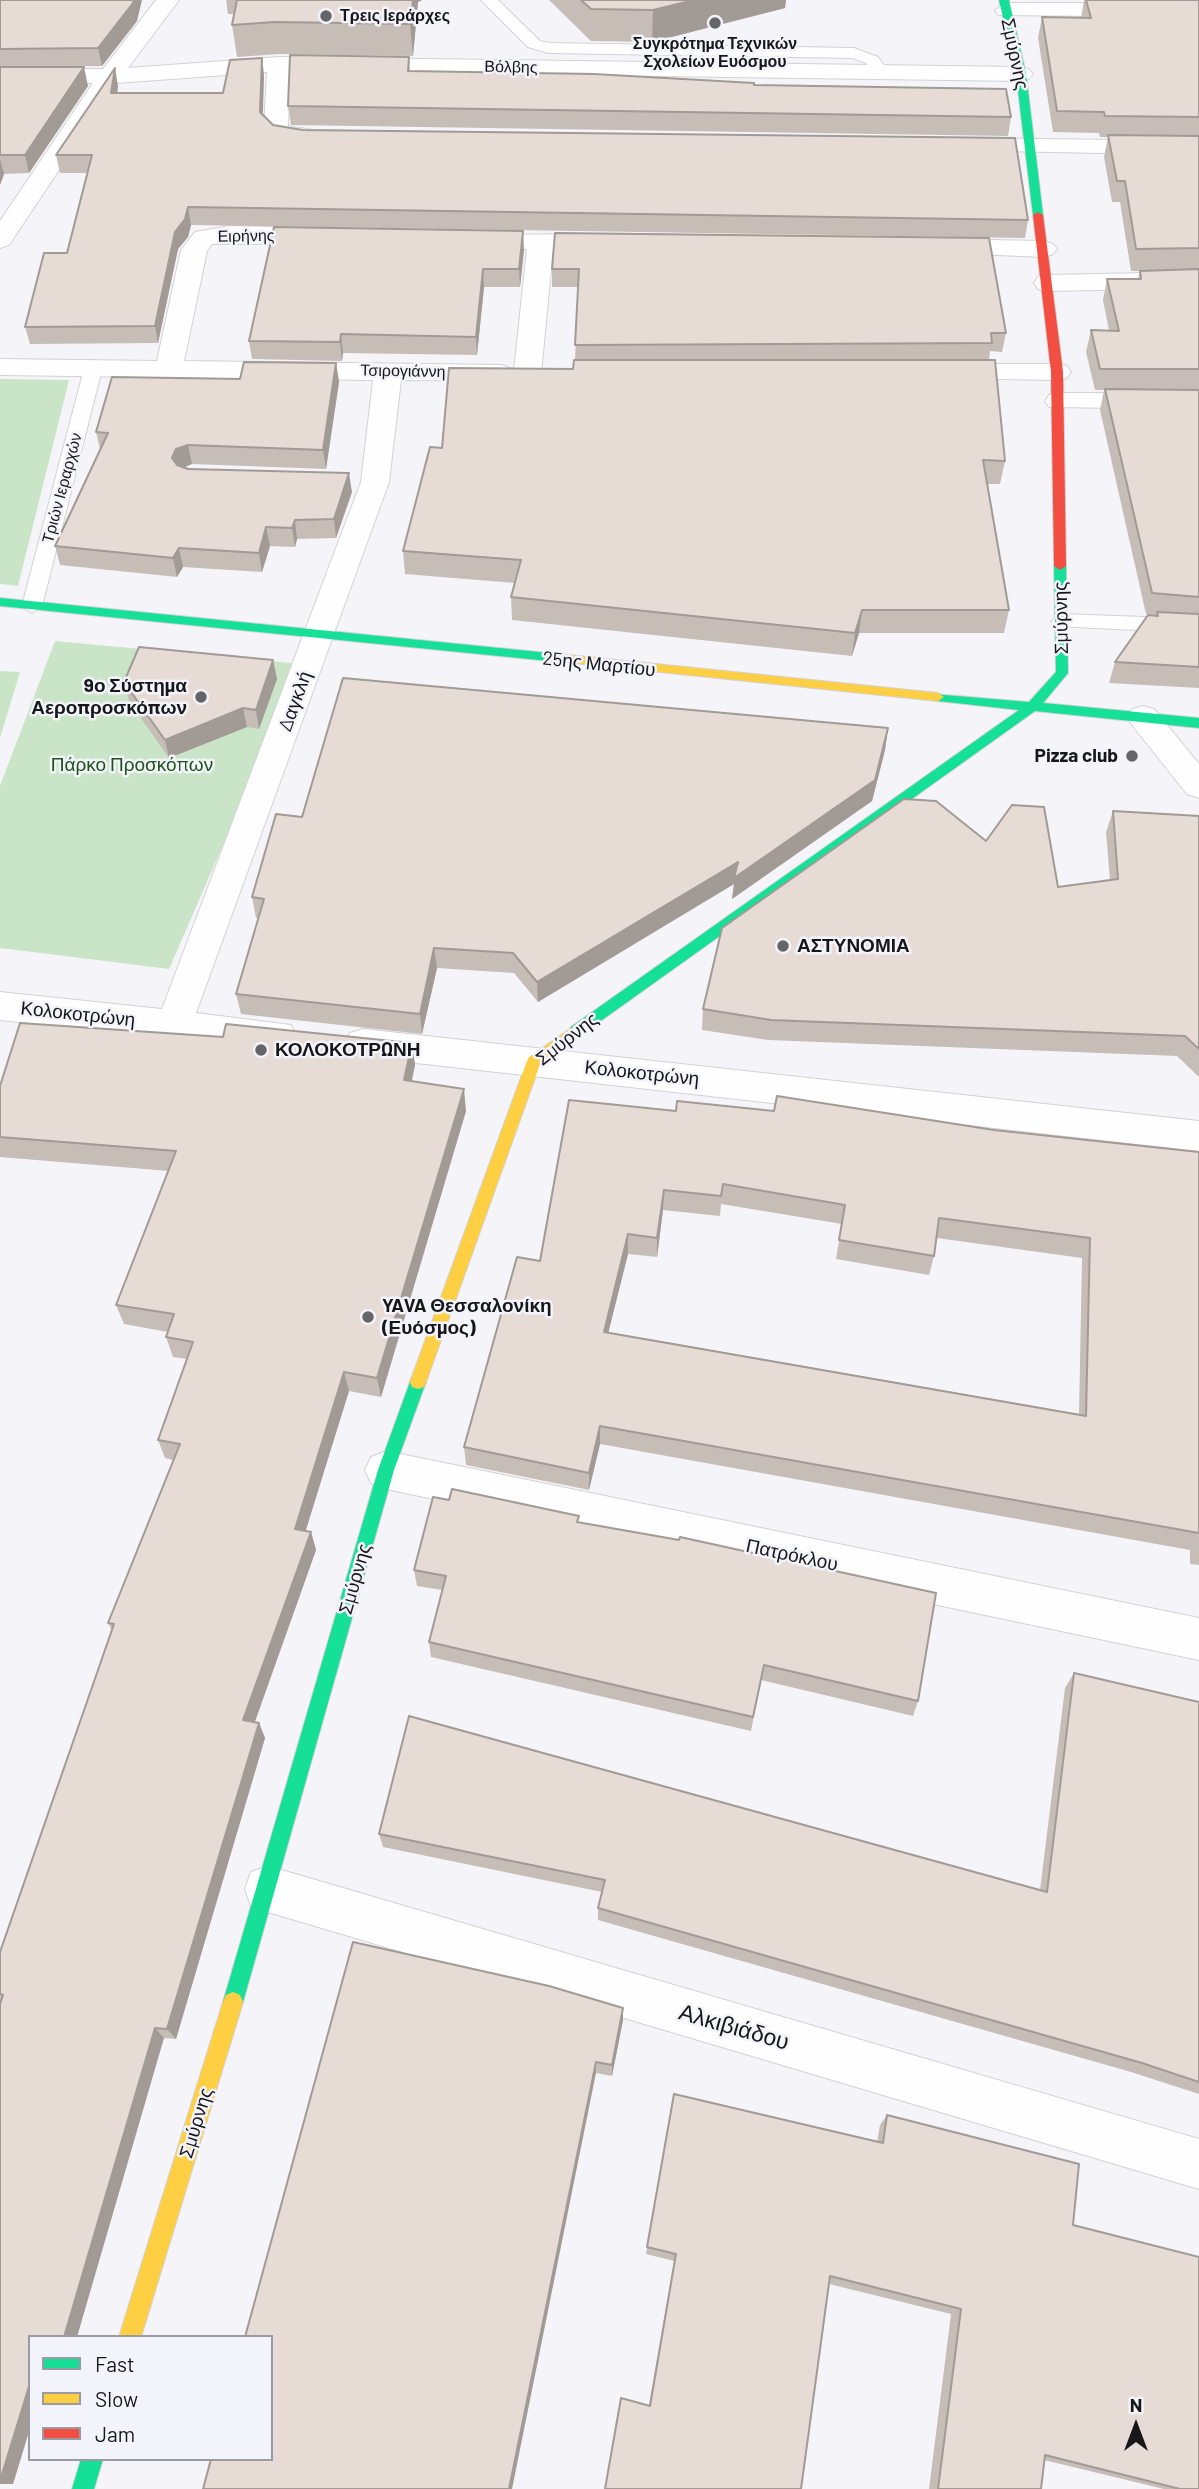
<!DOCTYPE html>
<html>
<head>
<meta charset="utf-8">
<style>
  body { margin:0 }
  #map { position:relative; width:1199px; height:2489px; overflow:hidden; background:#f5f5f9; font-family:Barlow,sans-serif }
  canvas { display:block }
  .legend { position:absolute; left:28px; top:2335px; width:245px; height:126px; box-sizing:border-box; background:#f3f3fb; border:2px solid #9b9ba1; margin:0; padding:9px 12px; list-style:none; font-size:21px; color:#17171a }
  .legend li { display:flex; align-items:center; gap:14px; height:35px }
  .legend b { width:35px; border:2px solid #9b9ba1 }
  .north { position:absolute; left:1101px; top:2391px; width:70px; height:70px; -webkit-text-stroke:5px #f3f3fb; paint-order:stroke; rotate:0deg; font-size:19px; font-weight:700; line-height:28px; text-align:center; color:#17171a }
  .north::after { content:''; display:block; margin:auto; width:24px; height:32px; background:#17171a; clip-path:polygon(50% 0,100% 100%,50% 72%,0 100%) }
</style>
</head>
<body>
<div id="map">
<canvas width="1199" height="2489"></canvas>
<ul class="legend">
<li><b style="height:9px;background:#16e098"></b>Fast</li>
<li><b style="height:9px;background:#ffcf43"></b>Slow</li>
<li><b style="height:9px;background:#f24e42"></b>Jam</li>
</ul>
<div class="north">N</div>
</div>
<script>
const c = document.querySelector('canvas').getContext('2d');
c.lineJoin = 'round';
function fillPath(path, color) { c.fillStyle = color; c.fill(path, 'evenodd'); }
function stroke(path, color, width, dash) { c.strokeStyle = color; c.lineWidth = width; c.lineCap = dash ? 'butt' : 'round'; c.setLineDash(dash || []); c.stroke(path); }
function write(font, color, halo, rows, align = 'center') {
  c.font = font + ' Barlow,sans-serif'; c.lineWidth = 5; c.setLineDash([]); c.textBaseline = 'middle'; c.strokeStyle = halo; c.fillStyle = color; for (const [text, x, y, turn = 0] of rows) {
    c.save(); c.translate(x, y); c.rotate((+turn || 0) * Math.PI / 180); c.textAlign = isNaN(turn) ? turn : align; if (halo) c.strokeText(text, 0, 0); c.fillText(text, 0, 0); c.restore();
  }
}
const green = new Path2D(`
  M0 379 69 380 18 586 0 584Z
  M55 641 302 664 169 969 0 948V786Z
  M0 671 20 672 0 738Z`);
const lane = new Path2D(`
  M481 0H498L540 41 549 43 854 48 878 57 888 71 880 76 874 74 866 63 852 58 548 53 528 47Z
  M93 363 102 369 42 606 32 613 22 606 84 369Z
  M1061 614 1199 619V633L1054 626 1051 621Z`);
const street = new Path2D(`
  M156 0H179L128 68 279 57 1021 67 1029 69 1033 74 1029 79 1021 81 290 71 288 126 331 133 334 138 331 143C310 148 277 146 264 128L267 72 117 83 9 245 0 248V221L93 83H0V69H103Z
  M1006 3H1199V17L998 15 995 10Z
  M963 138 1199 141V155L954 150 951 145 954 140Z
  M230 226 324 228 333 231 337 236 333 241 324 244H212L207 251 184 361 502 365 514 370 527 249 463 245 459 240 463 235 607 234 616 237 620 242 616 247 553 249 541 374 537 380H517L514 375 502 381 401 380 389 482 196 1013 291 1025 296 1035 291 1045 278 1049 0 1020V992L162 1009 361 482 373 380 0 375V359L157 361 181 250 195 232Z
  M937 239 1044 241 1053 244 1057 249 1053 254 1044 257 928 252 924 247 928 242Z
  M1199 272V288L1047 291 1038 289 1034 283 1038 277 1047 275Z
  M944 364H1057L1067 366 1071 372 1067 378 1057 380 934 378 930 372 934 366Z
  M1059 393H1199V409L1049 407 1045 401 1049 395Z
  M1143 706 1154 709 1199 764V798L1187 794 1132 725 1127 717 1132 709Z
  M363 1029 1199 1121V1151L363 1057 350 1053 345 1043 350 1033Z
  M386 1451 1199 1618V1660L386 1489 371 1483 365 1470 371 1457Z
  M268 1866 1199 2139V2189L268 1912 251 1906 245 1889 251 1872Z`);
const fast = new Path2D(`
  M999 0H1009L1026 74 1043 215 1038 218 1033 215 1016 74Z
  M1060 562 1066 566 1068 673 1043 703 1199 718V728L1035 711 581 1035H571L569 1031 571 1027 1019 710 938 701 933 700V694L1029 702 1056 672 1054 566Z
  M0 598 559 654 565 658 559 662 0 606Z
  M418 1375 424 1377 426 1382 394 1470 243 2002 240 2009 233 2012 226 2009 223 2002 378 1470 410 1382 412 1377Z
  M81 2459H103L94 2489H72Z`);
const slow = new Path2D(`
  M559 654 938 693 944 697 938 701 555 661V655Z
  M576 1025 581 1027 583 1031 581 1035 540 1064 426 1382 424 1387 418 1389 412 1387 410 1382 527 1061 529 1057Z
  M233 1992 240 1995 243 2002 141 2337H119L223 2002 226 1995Z`);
const jam = new Path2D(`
  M1038 212 1043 215 1063 372 1066 566 1060 570 1054 566 1051 372 1033 215Z`);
const wall = new Path2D(`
  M0 0 137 21 102 66 0 67Z
  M226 0H422L418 2 413 56 279 54 237 57 232 25 234 14H228Z
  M549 0H786L785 8 652 42 591 41Z
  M1075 0H1199V688L1109 683 1115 662 1156 615 1146 614 1100 410 1104 390H1095L1086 352 1091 330H1109L1103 300 1107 279H1138L1140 271H1131L1120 202H1112L1104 157 1108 137H1100L1099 133 1053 132 1038 38 1042 17 1081 18 1084 0Z
  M409 57 410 71 754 85 1011 117 1008 136 291 125 288 106Z
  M0 67 88 86 29 173 4 174 0 185Z
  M264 75 263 115 273 125 303 130 1028 220 1025 238 191 225 188 237 178 249 158 343 30 344 25 327 67 253 88 173H60L56 155 118 86 117 93H223Z
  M555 233 1006 333 1002 352 990 351 989 360 1005 461 1000 484H987L1009 610 1004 633H859L852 656 512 620 511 597 515 583 405 574 403 551 442 448 573 369 575 360 578 287H552V269Z
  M524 250 520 287H484L477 355 343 353 342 361 252 359 249 341Z
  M336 363 339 382 326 469 192 464 184 467 352 492 336 538 297 539 295 547 270 546 262 572 183 567 177 577 60 565 55 546 100 449 96 432 240 379Z
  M273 660 277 679 259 729 247 727 169 758 129 701 124 682Z
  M888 728 885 750 872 801 732 899 734 884 538 1002 514 973 437 968 422 1034 241 1014 236 994 259 918H256L252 897 302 817Z
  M1113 811 1199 816V1077L1177 1056 768 1040 702 1030 703 1009 986 841 1058 887 1110 880 1106 832Z
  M223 1037 412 1043 415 1065 412 1081 466 1111 381 1397 349 1391 305 1531 311 1532 316 1550 255 1722 259 1723 265 1738 176 2039 164 2038 30 2337V2428L13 2484H0V1952L112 1631 108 1623 173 1460 165 1458 158 1440 187 1359 173 1357 166 1337 168 1332 124 1324 116 1305 169 1171 0 1157V1086Z
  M676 1111 994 1130 1199 1152V1565L1190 1564V1550L600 1444 589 1490 466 1465 464 1447 540 1261ZM721 1204 842 1224 836 1259 929 1275 934 1256 937 1238 1082 1258 1079 1414 608 1332 628 1254 657 1257 663 1210 720 1216Z
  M579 1522 918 1701 913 1716 761 1680 751 1731 431 1657 429 1642 442 1590 417 1586 414 1570Z
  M1074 1673 1199 1702V2094L1131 2072 598 1920V1908L602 1892 383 1847 379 1834 1040 1890 1065 1688Z
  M623 2008V2020L612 2076 596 2073 203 2489Z
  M674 2094 877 2142 880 2125 887 2115 1073 2225 1199 2489H1164L1044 2460 1041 2489H929L951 2314 829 2284 649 2405 674 2261 646 2254Z`);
const shadedWall = new Path2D(`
  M134 0H142L137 21 102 66 98 48Z
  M413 0H422L418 2 413 56 410 24Z
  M694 0H786L785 8 652 42 653 10Z
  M262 58 264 75 262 130 260 112Z
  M84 67 88 86 29 173 25 155Z
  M115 68 118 86 115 110 111 93Z
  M0 159 4 174 0 185Z
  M188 207 191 225 188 237 178 249 158 343 155 326 175 232Z
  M523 231 524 250 520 287 519 269Z
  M483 269 484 287 477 355 476 337Z
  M341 334 343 353 342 361 340 342Z
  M336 363 339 382 326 469 323 450Z
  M188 445 192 464 180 469 172 458 176 449Z
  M349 473 352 492 336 538 334 519Z
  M295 520 297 539 295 547 292 528Z
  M266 527 270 546 262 572 259 553Z
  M179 548 183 567 177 577 173 558Z
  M862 610 859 633 852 656 855 633Z
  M273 660 277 679 259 729 256 710Z
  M243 708 247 727 169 758 165 740Z
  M888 728 885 750 872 801 732 899 734 884 538 1002 537 982 738 862Z
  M434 948 437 968 422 1034 420 1014Z
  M412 1043 415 1065 407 1102 404 1080Z
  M464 1089 466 1111 381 1397 377 1378Z
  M664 1190 663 1210 657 1257V1238Z
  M628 1234V1254L604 1350V1332Z
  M344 1372 349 1391 301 1546 295 1529Z
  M600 1426V1444L589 1490V1473Z
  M311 1532 316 1550 250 1735 243 1720Z
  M259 1723 265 1738 176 2039 167 2029Z
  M623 2008V2020L612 2076V2065Z
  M155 2028 164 2038 77 2337H64Z
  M596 2062V2073L512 2489H509Z
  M30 2383V2428L13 2484H0Z`);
const building = new Path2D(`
  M0 0H134L133 3 98 48 0 49Z
  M237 0H413L410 24 275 22 232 25Z
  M581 0H694L653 10 591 9Z
  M1086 0H1199V117L1105 116 1104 112 1057 111 1042 17 1091 18Z
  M290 55 409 57 408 71 594 74 754 83V85L1006 89 1011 117 288 106Z
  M262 58 260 112 273 125 303 130 1015 138 1028 220 188 207 185 219 175 232 155 326 25 327 44 253H67L92 155H56L115 68 111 93H223L230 60Z
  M0 67H84L25 155H0Z
  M1108 135 1199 136V248L1136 249 1125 181H1117Z
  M274 227 523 231 519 269H483L476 337 341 334 340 342 249 341Z
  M555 233 989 238 1006 333H991L992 343 575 345 579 269H552Z
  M1199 269V369H1100L1091 330 1119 331 1107 279H1141L1140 271Z
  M574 360H995L1005 461 983 460 1009 610H862L855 633 511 597 521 560 403 551 430 447 442 448 449 368 573 369Z
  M244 362 336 363 323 450 188 445 176 449 172 458 177 465 188 469 349 473 334 519 295 520 292 528 266 527 259 553 179 548 173 558 55 546 108 433 96 432 112 377 240 379Z
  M1105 389 1199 390V597L1152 593Z
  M1157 612 1199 614V667L1115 662 1148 615 1158 616Z
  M139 647 273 660 256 710 243 708 165 740 124 682Z
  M343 678 888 728 875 780 734 878 738 862 537 982 513 953 434 948 420 1014 236 994 264 899 252 897 276 814 302 817Z
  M904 799 936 801 986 841 1012 805 1044 807 1058 887 1118 879 1113 811 1199 816V1049L1185 1036 771 1020 703 1009 722 928Z
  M20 1023 223 1037 226 1024 412 1043 404 1080 464 1089 377 1378 344 1372 295 1529 311 1532 243 1720 259 1723 167 2029 155 2028 64 2337H30V2383L0 2481V2004L3 1995 0 1994V1952L114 1624 108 1623 180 1444 158 1440 193 1342 166 1337 174 1314 116 1305 176 1151 0 1137V1086Z
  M777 1096 994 1130 1199 1152V1533L600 1426 589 1473 464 1447 517 1257 540 1261 569 1100 676 1111 677 1101 774 1111ZM723 1184 845 1205 839 1240 934 1256 939 1218 1090 1238 1086 1416 604 1332 628 1234 657 1238 664 1190 721 1196Z
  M452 1489 579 1516 577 1522 679 1540 680 1537 936 1593 918 1701 764 1665 753 1717 429 1642 446 1576 414 1570 433 1497 449 1500Z
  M1074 1673 1199 1702V2082L1142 2063 598 1908 605 1880 379 1834 409 1716 1047 1892Z
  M353 1942 549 1986 623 2008 612 2065 596 2062 509 2489H203L211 2459H271V2337H245Z
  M674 2094 883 2143 887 2115 1079 2164 1073 2225 1199 2257V2489H1180L1045 2455 1041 2489H938L961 2309 830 2276 801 2489H605L621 2398 650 2406 676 2254 647 2247Z`);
const markers = [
  [326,16,7,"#656568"],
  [715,23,7,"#656568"],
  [201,697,7,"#656568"],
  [1132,756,7,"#656568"],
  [783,946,7,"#656568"],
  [261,1050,7,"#656568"],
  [368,1317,7,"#656568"]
];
const farPoinames = [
  ["Τρεις Ιεράρχες",340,16],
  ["Συγκρότημα Τεχνικών",715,44,"center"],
  ["Σχολείων Ευόσμου",715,62,"center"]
];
const farStreetnames = [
  ["Βόλβης",511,67,1],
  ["Ειρήνης",246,236,-1],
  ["Τσιρογιάννη",403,371,1],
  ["Τριών Ιεραρχών",62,488,-75]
];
const streetNames = [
  ["Σμύρνης",1015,54,78],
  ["Σμύρνης",1061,618,-91],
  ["25ης Μαρτίου",599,664,6],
  ["Δαγκλή",295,701,-70],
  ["Κολοκοτρώνη",78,1014,6],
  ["Σμύρνης",567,1039,-38],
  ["Κολοκοτρώνη",642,1073,6],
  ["Πατρόκλου",792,1555,12],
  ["Σμύρνης",355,1579,-74],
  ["Σμύρνης",196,2123,-73]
];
const poiNames = [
  ["9ο Σύστημα",187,686,"right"],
  ["Αεροπροσκόπων",187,708,"right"],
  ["Pizza club",1118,756,"right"],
  ["ΑΣΤΥΝΟΜΙΑ",797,946],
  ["ΚΟΛΟΚΟΤΡΩΝΗ",275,1050],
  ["YAVA Θεσσαλονίκη",382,1306],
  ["(Ευόσμος)",382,1328]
];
const parkNames = [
  ["Πάρκο Προσκόπων",132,765]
];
const nearStreetnames = [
  ["Αλκιβιάδου",734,2027,16]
];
fillPath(green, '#cae4c8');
stroke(lane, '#d2d2d5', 2);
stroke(street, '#d2d2d5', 2);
stroke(fast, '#d2d2d5', 2);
stroke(slow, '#d2d2d5', 2);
stroke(jam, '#d2d2d5', 2);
fillPath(lane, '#fefefe');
fillPath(street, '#fefefe');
fillPath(fast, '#16e098');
fillPath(slow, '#ffcf43');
fillPath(jam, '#f24e42');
fillPath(wall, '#c6bdb7');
fillPath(shadedWall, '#a19a95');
fillPath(building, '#e6dcd5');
stroke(building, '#a19a95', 2);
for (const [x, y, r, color] of markers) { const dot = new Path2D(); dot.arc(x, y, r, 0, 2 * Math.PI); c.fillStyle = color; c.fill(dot); stroke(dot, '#f3f3fb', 2.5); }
write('bold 16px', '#17171a', '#f3f3fb', farPoinames, 'left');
write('16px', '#17171a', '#f3f3fb', farStreetnames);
write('19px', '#17171a', '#f3f3fb', streetNames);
write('bold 19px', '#17171a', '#f3f3fb', poiNames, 'left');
write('19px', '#1d5417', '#f3f3fb', parkNames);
write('23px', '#17171a', '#f3f3fb', nearStreetnames);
</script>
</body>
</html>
